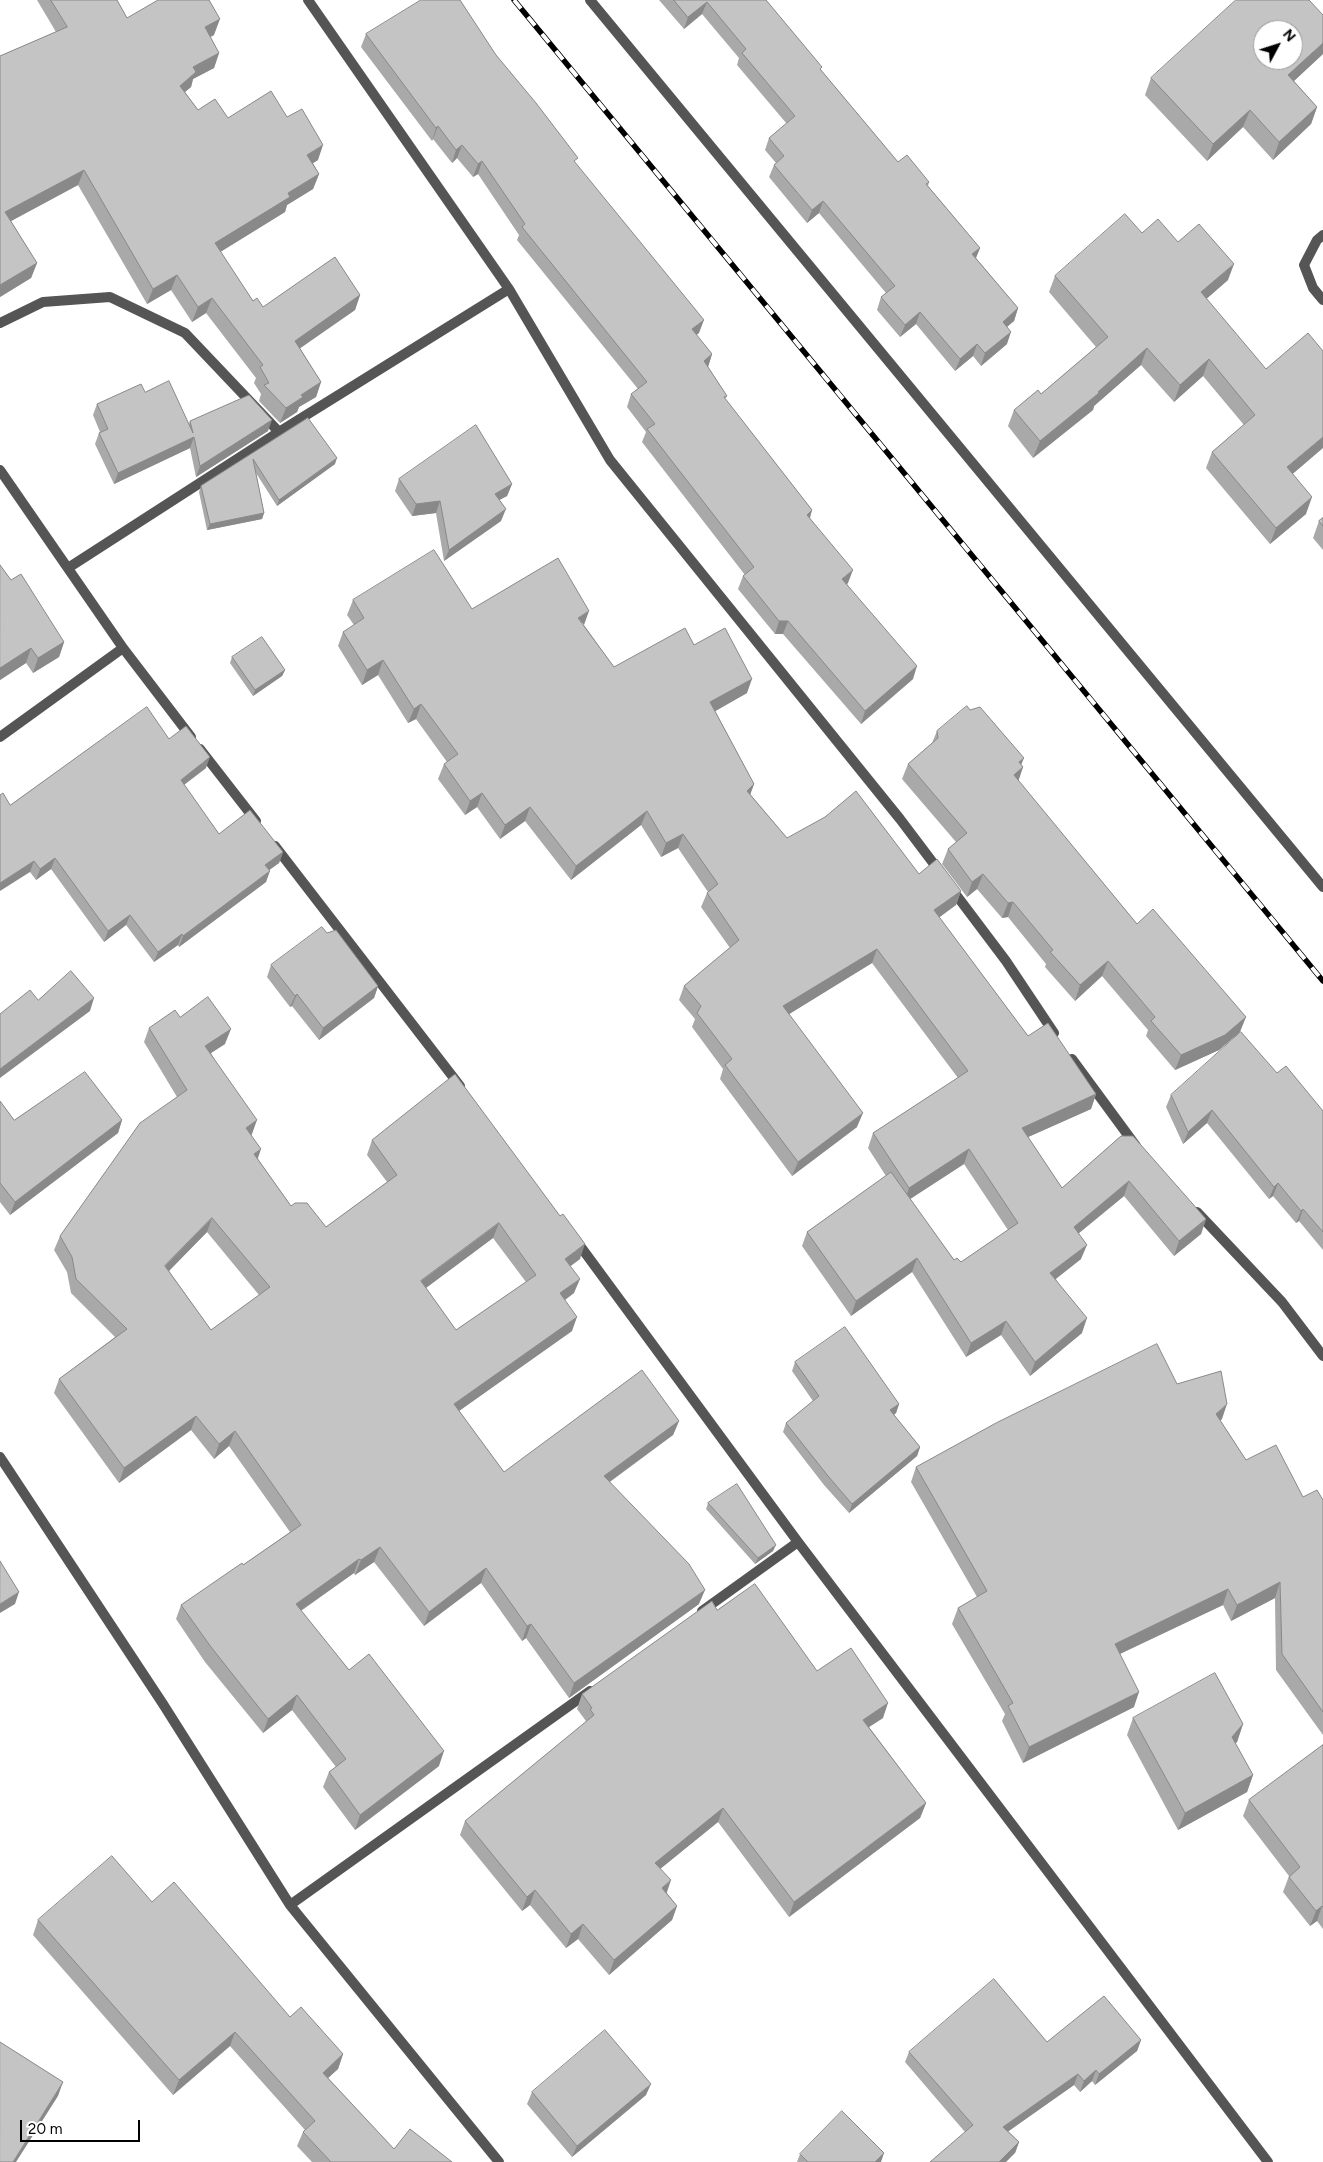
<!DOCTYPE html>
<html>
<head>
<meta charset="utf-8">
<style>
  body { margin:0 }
  #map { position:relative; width:1323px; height:2162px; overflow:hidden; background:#fff; font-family:Figtree,sans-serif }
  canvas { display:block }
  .north { position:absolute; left:1253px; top:20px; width:50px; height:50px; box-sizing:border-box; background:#fff; border:1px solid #999; border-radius:50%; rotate:50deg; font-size:14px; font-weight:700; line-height:20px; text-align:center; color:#000 }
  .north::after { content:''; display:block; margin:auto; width:18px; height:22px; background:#000; clip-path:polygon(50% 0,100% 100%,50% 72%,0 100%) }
  .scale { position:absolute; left:20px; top:2120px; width:120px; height:22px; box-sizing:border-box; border:2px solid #000; border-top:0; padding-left:6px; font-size:15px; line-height:18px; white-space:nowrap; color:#000; -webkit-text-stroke:4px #fff; paint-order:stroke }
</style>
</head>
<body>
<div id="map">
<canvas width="1323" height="2162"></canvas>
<div class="north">N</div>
<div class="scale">20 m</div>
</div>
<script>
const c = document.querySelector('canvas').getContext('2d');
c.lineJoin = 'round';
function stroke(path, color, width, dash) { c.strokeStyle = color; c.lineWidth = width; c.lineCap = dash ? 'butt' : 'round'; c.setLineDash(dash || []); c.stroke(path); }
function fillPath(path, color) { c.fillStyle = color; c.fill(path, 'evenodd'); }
const service = new Path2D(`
  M0 323 43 302 110 297 185 333 279 432`);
const minor = new Path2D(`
  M308 0 509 289 610 460 900 819 940 872
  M590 0 1323 887
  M1323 235 1317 240 1304 265 1313 288 1323 300
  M0 470 123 648 191 737
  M68 568 279 432 509 289
  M0 737 123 648
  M200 749 256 821
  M275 846 460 1086
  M951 888 1006 961 1054 1033
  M1072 1059 1136 1146
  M1197 1212 1282 1302 1323 1356
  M575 1239 798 1542 1268 2162
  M0 1457 163 1704 290 1905 499 2162
  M702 1611 798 1542
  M290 1905 590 1691`);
const rail = new Path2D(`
  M514 0 1323 981`);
const wall = new Path2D(`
  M37 0H117L127 18 214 35 210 37 219 53 214 68 193 79 191 87 185 92 198 110 228 118 287 117 318 160 313 163 319 174 313 189 287 205 285 212 220 252 253 301 263 307 360 295 355 310 300 348 321 382 316 397 299 407 297 412 280 423 259 401 261 394 254 383 256 378 206 313 192 322 171 290 147 304 78 185 11 221 37 263 31 278 0 297V56L56 32Z
  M659 0H766L821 70 898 162 929 182 928 186 980 248 976 258 1018 308 1014 321 1007 327V344L981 366 973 356 955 371 916 324 900 337 877 310 881 297 886 293 819 213 807 223 769 177 774 165 776 163 765 150 769 138 787 124 737 65 739 58 702 14 684 29Z
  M366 34 496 55 699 333 696 335 712 354 708 367 727 396 725 399 812 510 810 518 848 583 847 584 913 679 861 724 783 634H775L738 589 743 576 745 575 642 442 646 432 627 407 631 394 638 389 517 240 519 235 478 174 473 177 457 158 452 163 433 139 432 141 361 47Z
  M1323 54 1294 81 1317 107 1311 124 1273 160 1243 127 1207 161 1145 95 1151 78Z
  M1142 233 1178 242 1228 280 1206 299 1293 474 1306 514 1270 544 1206 468 1212 452 1244 425 1203 376 1174 402 1141 365 1094 406 1093 410 1033 458 1008 426 1014 410 1041 394 1096 347 1049 292 1055 276Z
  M145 392 189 424 190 421 268 431 196 477 190 448 114 484 95 444 99 433 100 432 93 415 97 404Z
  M308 418 335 464 277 506 256 473 264 513 262 519 207 530 199 492 201 486Z
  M399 479 512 484 507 496 499 500 501 521 444 561 436 513 412 516 395 491Z
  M1323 518V550L1313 538 1319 521Z
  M0 565 11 580 64 642 59 657 33 673 26 663 0 680Z
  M353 600 472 609 584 625 614 667 694 645 747 693 715 711 754 784 750 794 787 838 919 874 961 891 956 905 939 917 1028 1036 1096 1094 1091 1109 1028 1137 1062 1188 1121 1136 1206 1219 1201 1234 1174 1256 1124 1196 1078 1234 1081 1259 1056 1279 1082 1333 1030 1376 1001 1335 966 1357 912 1272 851 1316 802 1246 807 1232 886 1176 868 1148 873 1133 958 1078 872 963 789 1014 857 1127 792 1176 720 1079 723 1069 692 1027 695 1019 679 1000 684 986 730 948 701 907 707 893 708 892 678 848 661 857 641 825 571 880 525 821 500 839 477 807 465 815 438 779 444 764 447 762 416 719 408 723 378 675 362 685 338 646 343 632 354 625 347 615ZM964 1164 1008 1230 961 1262 954 1260 910 1199Z
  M232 657 285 670 282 676 253 696 230 663Z
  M937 731 1021 765 1023 767 1018 781 1137 924 1240 1032 1219 1050 1175 1070 1146 1036 1148 1030 1102 976 1075 1001 1045 967 1046 964 1008 917 1002 918 977 889 967 897 942 864 948 849 956 842 902 779 908 764 932 743Z
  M169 739 206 768 184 785 219 834 283 852 279 863 269 870 266 882 179 947 178 945 154 962 126 925 104 942 51 869 36 880 30 872 10 805Z
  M271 965 378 986 374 998 319 1040 292 1006 290 1007 267 977Z
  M180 1017 225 1044 211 1053 252 1134 251 1135 258 1159 291 1206 326 1227 387 1182 367 1155 372 1140 580 1259 570 1266 574 1293 565 1300 572 1331 459 1411 504 1472 679 1421 673 1435 610 1482 699 1604 569 1698 526 1638 522 1641 481 1583 424 1626 374 1562 355 1575 354 1573 301 1611 349 1670 439 1766 355 1830 323 1787 329 1772 336 1767 292 1710 263 1733 205 1662 176 1619 181 1605 243 1565 290 1532 229 1446 214 1459 191 1430 119 1483 54 1393 59 1379 115 1337 71 1293 67 1272 54 1250 60 1236 177 1097 144 1042 149 1028ZM207 1232 259 1295 211 1330 169 1271ZM493 1238 526 1282 456 1330 426 1288Z
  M1277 1073 1323 1111V1250L1299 1221 1296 1223 1273 1196 1269 1199 1207 1123 1183 1144 1166 1107 1171 1095Z
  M0 1101 14 1120H122L118 1133 10 1215 0 1202Z
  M795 1362 899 1404 896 1413 894 1415 920 1447 917 1456 849 1513 824 1485 783 1432 786 1423 813 1401 792 1371Z
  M1177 1384 1222 1419 1220 1420 1246 1460 1303 1497 1323 1500V1735L1276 1670 1275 1598 1231 1621 1223 1605 1120 1654 1134 1707 1023 1763 1002 1721 1005 1714 952 1624 958 1608 977 1597 911 1482 916 1467Z
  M708 1503 773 1551 755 1564 706 1509Z
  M717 1610 817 1671 883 1718 869 1727 926 1803 920 1818 789 1917 718 1822 660 1869 667 1893 677 1906 672 1920 609 1975 578 1939 566 1948 530 1905 522 1911 460 1835 465 1821 585 1723 586 1721 577 1709 582 1694Z
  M1133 1718 1243 1724 1237 1742 1235 1743 1253 1775 1247 1792 1178 1830 1127 1735Z
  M1323 1745V1929L1317 1921 1310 1926 1283 1892 1289 1876 1243 1816 1249 1800Z
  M152 1902 290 2017 343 2054 338 2069 328 2078 394 2149 452 2162H312L297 2146 303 2132 305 2130 230 2046 173 2095 33 1935 38 1920Z
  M1141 2040 1137 2051 1095 2085 1092 2081 1080 2092 1074 2085 1008 2131 1019 2142 1015 2153 965 2132 905 2062 909 2052 1047 2042Z
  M532 2092 646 2095 572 2157 527 2104Z
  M800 2154 881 2162H797Z`);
const shadedWall = new Path2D(`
  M707 2 702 14 684 29 688 17Z
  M220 19 214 35 199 43 205 27Z
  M1323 43V54L1282 92 1288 75Z
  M219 53 214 68 193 79 191 87 174 101 180 86 193 67Z
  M1317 107 1311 124 1273 160 1279 142Z
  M1250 110 1243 127 1207 161 1213 144Z
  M438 126 433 139 432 141 436 128Z
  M323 145 318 160 302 170 307 155Z
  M462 145 457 158 452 163 456 150Z
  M482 161 478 174 473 177 478 164Z
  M84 170 78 185 0 227 5 212Z
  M319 174 313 189 287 205 285 212 209 259 215 243 288 193Z
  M823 201 819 213 807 223 812 210Z
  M980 248 975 260 972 254Z
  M37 263 31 278 0 297V285Z
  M1234 264 1228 280 1195 309 1201 292Z
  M177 275 171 290 147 304 153 289Z
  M360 295 355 310 289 356 295 341Z
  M212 298 206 313 192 322 198 307Z
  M1018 308 1014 321 998 334 1003 322Z
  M920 312 916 324 900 337 905 325Z
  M704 320 699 333 687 342 692 329Z
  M1011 332 1007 344 981 366 985 353Z
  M977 344 973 356 955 371 960 359Z
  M1147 348 1141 365 1094 406 1093 410 1033 458 1040 441Z
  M712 354 708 367 704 361Z
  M1209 359 1203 376 1174 402 1180 385Z
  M321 382 316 397 299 407 297 412 280 423 286 408 301 395Z
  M272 420 268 431 196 477 200 466Z
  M194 437 190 448 114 484 118 473Z
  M1323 437V448L1281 484 1287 467Z
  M337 458 335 464 277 506 279 500Z
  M512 484 507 496 490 505 495 494Z
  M1312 497 1306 514 1270 544 1276 528Z
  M440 501 436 513 412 516 416 504Z
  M506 509 501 521 444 561 449 550Z
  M812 510 808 523 807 515Z
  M264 513 262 519 207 530 210 524Z
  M853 570 848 583 837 591 842 579Z
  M589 611 584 625 578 618Z
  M779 621H788L783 634H775Z
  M64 642 59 657 33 673 38 658Z
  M31 648 26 663 0 680V668Z
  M383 660 378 675 362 685 367 670Z
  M917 666 913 679 861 724 865 711Z
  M285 670 282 676 253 696 255 690Z
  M752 679 747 693 705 717 710 702Z
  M421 704 416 719 408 723 414 709Z
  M210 757 206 768 177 790 181 780Z
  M1024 758 1019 770 1023 767 1018 782 1008 790 1019 762Z
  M754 784 749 798 747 791Z
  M482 793 477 807 465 815 470 801Z
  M530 807 525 821 500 839 505 825Z
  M647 811 641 825 571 880 576 866Z
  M683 834 678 848 661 857 666 843Z
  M283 852 279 863 261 876 265 865Z
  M55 858 51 869 36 880 40 869Z
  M34 861 30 872 0 891V883Z
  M270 871 266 882 179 947 183 936Z
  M983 874 977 889 967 897 972 882Z
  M961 891 956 905 929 925 934 910Z
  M1013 902 1008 917 1002 918 1008 903Z
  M130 915 126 925 104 942 108 931Z
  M182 934 178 945 154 962 158 952Z
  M877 949 872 963 778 1021 783 1006Z
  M1108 961 1102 976 1075 1001 1080 985Z
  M378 986 374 998 319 1040 323 1028Z
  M297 994 292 1006 290 1007 295 996Z
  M94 998 90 1011 0 1078V1069Z
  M1246 1017 1240 1032 1219 1050 1175 1070 1181 1055Z
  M231 1029 225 1044 200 1060 205 1046Z
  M1096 1094 1091 1109 1017 1142 1022 1128Z
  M1212 1110 1207 1123 1183 1144 1188 1132Z
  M863 1113 857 1127 792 1176 798 1162Z
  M122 1120 118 1133 10 1215 15 1202Z
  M257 1120 252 1134 241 1142 246 1128Z
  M261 1149 256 1164 254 1154Z
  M969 1149 964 1164 904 1203 909 1188Z
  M1129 1181 1124 1196 1068 1242 1074 1227Z
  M1278 1183 1273 1196 1269 1199 1274 1187Z
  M1303 1209 1299 1221 1296 1223 1301 1211Z
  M212 1218 207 1232 160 1280 165 1266Z
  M1206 1219 1201 1234 1174 1256 1179 1241Z
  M499 1223 493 1238 415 1296 421 1281Z
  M585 1244 580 1259 560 1274 565 1259Z
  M1087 1245 1081 1259 1045 1287 1050 1273Z
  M917 1258 912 1272 851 1316 856 1301Z
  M580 1279 574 1293 555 1307 560 1293Z
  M577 1317 572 1331 449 1418 454 1404Z
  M1087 1318 1082 1333 1030 1376 1035 1362Z
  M1006 1321 1001 1335 966 1357 971 1343Z
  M899 1404 896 1413 887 1419 890 1410Z
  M1227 1404 1222 1419 1211 1429 1216 1414Z
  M196 1416 191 1430 119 1483 124 1468Z
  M679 1421 673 1435 598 1490 604 1476Z
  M235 1431 229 1446 214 1459 219 1444Z
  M920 1447 917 1456 849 1513 852 1504Z
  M776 1545 773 1551 755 1564 758 1558Z
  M380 1547 374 1562 355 1575 361 1560Z
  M359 1559 354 1573 290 1618 296 1604Z
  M486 1568 481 1583 424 1626 429 1612Z
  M1280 1582 1275 1598 1231 1621 1237 1605Z
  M1228 1589 1223 1605 1109 1659 1115 1644Z
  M705 1590 699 1604 569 1698 574 1683Z
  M19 1592 15 1604 0 1613V1604Z
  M531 1624 526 1638 522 1641 527 1626Z
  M1139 1692 1134 1707 1023 1763 1029 1747Z
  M297 1695 292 1710 263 1733 268 1719Z
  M888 1703 883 1718 858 1734 863 1720Z
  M1243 1724 1237 1742 1225 1754 1232 1737Z
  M444 1751 439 1766 355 1830 360 1815Z
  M1253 1775 1247 1792 1178 1830 1185 1813Z
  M926 1803 920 1818 789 1917 794 1902Z
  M723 1808 718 1822 649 1878 655 1863Z
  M671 1880 666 1895 662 1888Z
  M535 1890 530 1905 522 1911 527 1897Z
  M677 1906 672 1920 609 1975 614 1960Z
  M1322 1906 1317 1921 1310 1926 1316 1911Z
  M583 1924 578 1939 566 1948 571 1934Z
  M235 2032 230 2046 173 2095 179 2080Z
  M1141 2040 1137 2051 1095 2085 1099 2074Z
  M343 2054 338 2069 318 2087 323 2073Z
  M1096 2070 1092 2081 1080 2092 1084 2081Z
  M1078 2074 1074 2085 999 2138 1003 2127Z
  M63 2082 58 2096 16 2162H13Z
  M651 2084 646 2095 572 2157 577 2146Z
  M1019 2142 1015 2153 1006 2162H999Z
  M884 2153 881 2162H875Z`);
const building = new Path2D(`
  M51 0H117L127 18 158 0H209L220 19 205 27 219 53 193 67 196 72 180 86 198 110 215 99 228 118 271 91 287 117 302 109 323 145 307 155 319 174 288 193 290 197 215 243 253 301 257 298 263 307 335 257 360 295 295 341 321 382 301 395 303 397 286 408 264 385 269 383 260 367 263 365 212 298 198 307 177 275 153 289 84 170 5 212 37 263 0 285V56L67 27Z
  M421 0H460L496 55 536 103 578 158 574 161 704 320 692 329 712 354 704 361 727 396 724 397 812 510 807 515 853 570 842 579 917 666 865 711 788 621H779L743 576 754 567 647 429 655 424 631 394 647 382 522 227 525 224 482 161 478 164 462 145 456 150 438 126 436 128 366 34Z
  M674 0H766L822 67 820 69 898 162 907 155 929 182 926 184 980 248 972 254 1018 308 1003 322 1011 332 985 353 977 344 960 359 920 312 905 325 881 297 895 286 823 201 812 210 774 165 784 156 769 138 795 116 742 53 746 49 707 2 688 17Z
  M1236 0H1309L1323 15V43L1288 75 1317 107 1279 142 1250 110 1213 144 1151 78ZM1263 30H1293V60H1263Z
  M1125 214 1142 233 1158 219 1178 242 1199 224 1234 264 1201 292 1266 369 1308 333 1323 351V437L1287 467 1312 497 1276 528 1212 452 1255 415 1209 359 1180 385 1147 348 1098 392 1099 393 1040 441 1014 410 1038 390 1041 394 1108 337 1055 276Z
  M169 381 193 433 190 421 249 395 272 420 200 466 194 437 118 473 99 433 108 429 97 404 141 384 145 392Z
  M308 418 337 458 279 500 253 459 264 513 210 524 201 486Z
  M476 425 512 484 495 494 506 509 449 550 440 501 416 504 399 479Z
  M1323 518V526L1319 521Z
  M434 550 472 609 558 558 589 611 578 618 614 667 685 628 694 645 725 628 752 679 710 702 754 784 747 791 787 838 825 817 856 791 919 874 937 859 961 891 934 910 1028 1036 1048 1023 1096 1094 1022 1128 1062 1188 1121 1136H1133L1206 1219 1179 1241 1129 1181 1074 1227 1087 1245 1050 1273 1087 1318 1035 1362 1006 1321 971 1343 917 1258 856 1301 807 1232 891 1172 954 1260 957 1258 961 1262 1018 1223 969 1149 909 1188 873 1133 968 1071 877 949 783 1006 863 1113 798 1162 725 1065 732 1059 697 1013 701 1006 684 986 739 940 707 893 718 884 683 834 666 843 647 811 576 866 530 807 505 825 482 793 470 801 444 764 458 754 421 704 414 709 383 660 367 670 343 632 364 618 353 600Z
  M0 565 11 580 21 574 64 642 38 658 31 648 0 668Z
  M262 637 285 670 255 690 232 657Z
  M967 706 970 710 980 707 1024 758 1019 762 1023 767 1014 775 1137 924 1153 909 1246 1017 1225 1035 1181 1055 1151 1021 1155 1017 1108 961 1080 985 1050 952 1053 950 1013 902 1008 903 983 874 972 882 948 849 967 833 908 764 938 738 937 731Z
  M147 707 169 739 186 726 210 757 181 780 219 834 250 810 283 852 265 865 270 871 183 936 182 934 158 952 130 915 108 931 55 858 40 869 34 861 0 883V795L3 793 10 805Z
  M322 927 327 933 336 930 378 986 323 1028 297 994 295 996 271 965Z
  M71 971 94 998 0 1069V1014L30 990 38 1000Z
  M208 997 231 1029 205 1046 257 1120 246 1128 261 1149 254 1154 291 1206 295 1203H307L326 1227 397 1175 372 1140 455 1074 560 1216 563 1214 585 1244 565 1259 580 1279 560 1293 577 1317 454 1404 504 1472 642 1370 679 1421 604 1476 689 1564 705 1590 574 1683 531 1624 527 1626 486 1568 429 1612 380 1547 361 1560 359 1559 296 1604 349 1670 369 1654 444 1751 360 1815 329 1772 346 1759 297 1695 268 1719 211 1647 181 1605 242 1563 243 1565 301 1525 235 1431 219 1444 196 1416 124 1468 59 1379 127 1329 76 1279 72 1257 60 1236 140 1123 187 1090 149 1028 175 1010 180 1017ZM212 1218 270 1287 211 1330 165 1266ZM499 1223 536 1275 456 1330 421 1281Z
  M1241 1032 1277 1073 1286 1066 1323 1111V1232L1303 1209 1301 1211 1278 1183 1274 1187 1212 1110 1188 1132 1171 1095Z
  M85 1072 122 1120 15 1202 0 1183V1101L14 1120Z
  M845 1327 899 1404 890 1410 920 1447 852 1504 828 1476 786 1423 819 1396 795 1362Z
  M1157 1344 1177 1384 1221 1371 1227 1404 1216 1414 1246 1460 1276 1445 1303 1497 1317 1490 1323 1500V1712L1282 1654 1280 1582 1237 1605 1228 1589 1115 1644 1139 1692 1029 1747 1008 1706 1013 1703 958 1608 987 1591 916 1467 996 1423Z
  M737 1484 776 1545 758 1558 708 1503Z
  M0 1561 19 1592 0 1604Z
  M755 1584 817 1671 851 1648 888 1703 863 1720 926 1803 794 1902 723 1808 655 1863 671 1880 662 1888 677 1906 614 1960 583 1924 571 1934 535 1890 527 1897 465 1821 594 1715 590 1709 592 1708 582 1694 712 1601 717 1610Z
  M1215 1673 1243 1724 1232 1737 1253 1775 1185 1813 1133 1718Z
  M1323 1745V1907L1322 1906 1316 1911 1289 1877 1300 1867 1249 1800Z
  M112 1856 152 1902 174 1882 290 2017 301 2007 343 2054 323 2073 394 2149 410 2129 452 2162H331L303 2132 315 2121 235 2032 179 2080 38 1920Z
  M994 1979 1047 2042 1104 1996 1141 2040 1099 2074 1096 2070 1084 2081 1078 2074 1003 2127 1019 2142 999 2162H930L973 2125 909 2052Z
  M605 2030 651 2084 577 2146 532 2092Z
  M0 2042 63 2082 13 2162H0Z
  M842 2111 884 2153 875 2162H808L800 2154Z`);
stroke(service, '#555', 10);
stroke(minor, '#555', 10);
stroke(rail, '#000', 5.5);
stroke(rail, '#fff', 4, [11]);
fillPath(wall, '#a9a9a9');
fillPath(shadedWall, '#898989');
fillPath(building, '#c4c4c4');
stroke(building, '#898989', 1);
</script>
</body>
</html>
